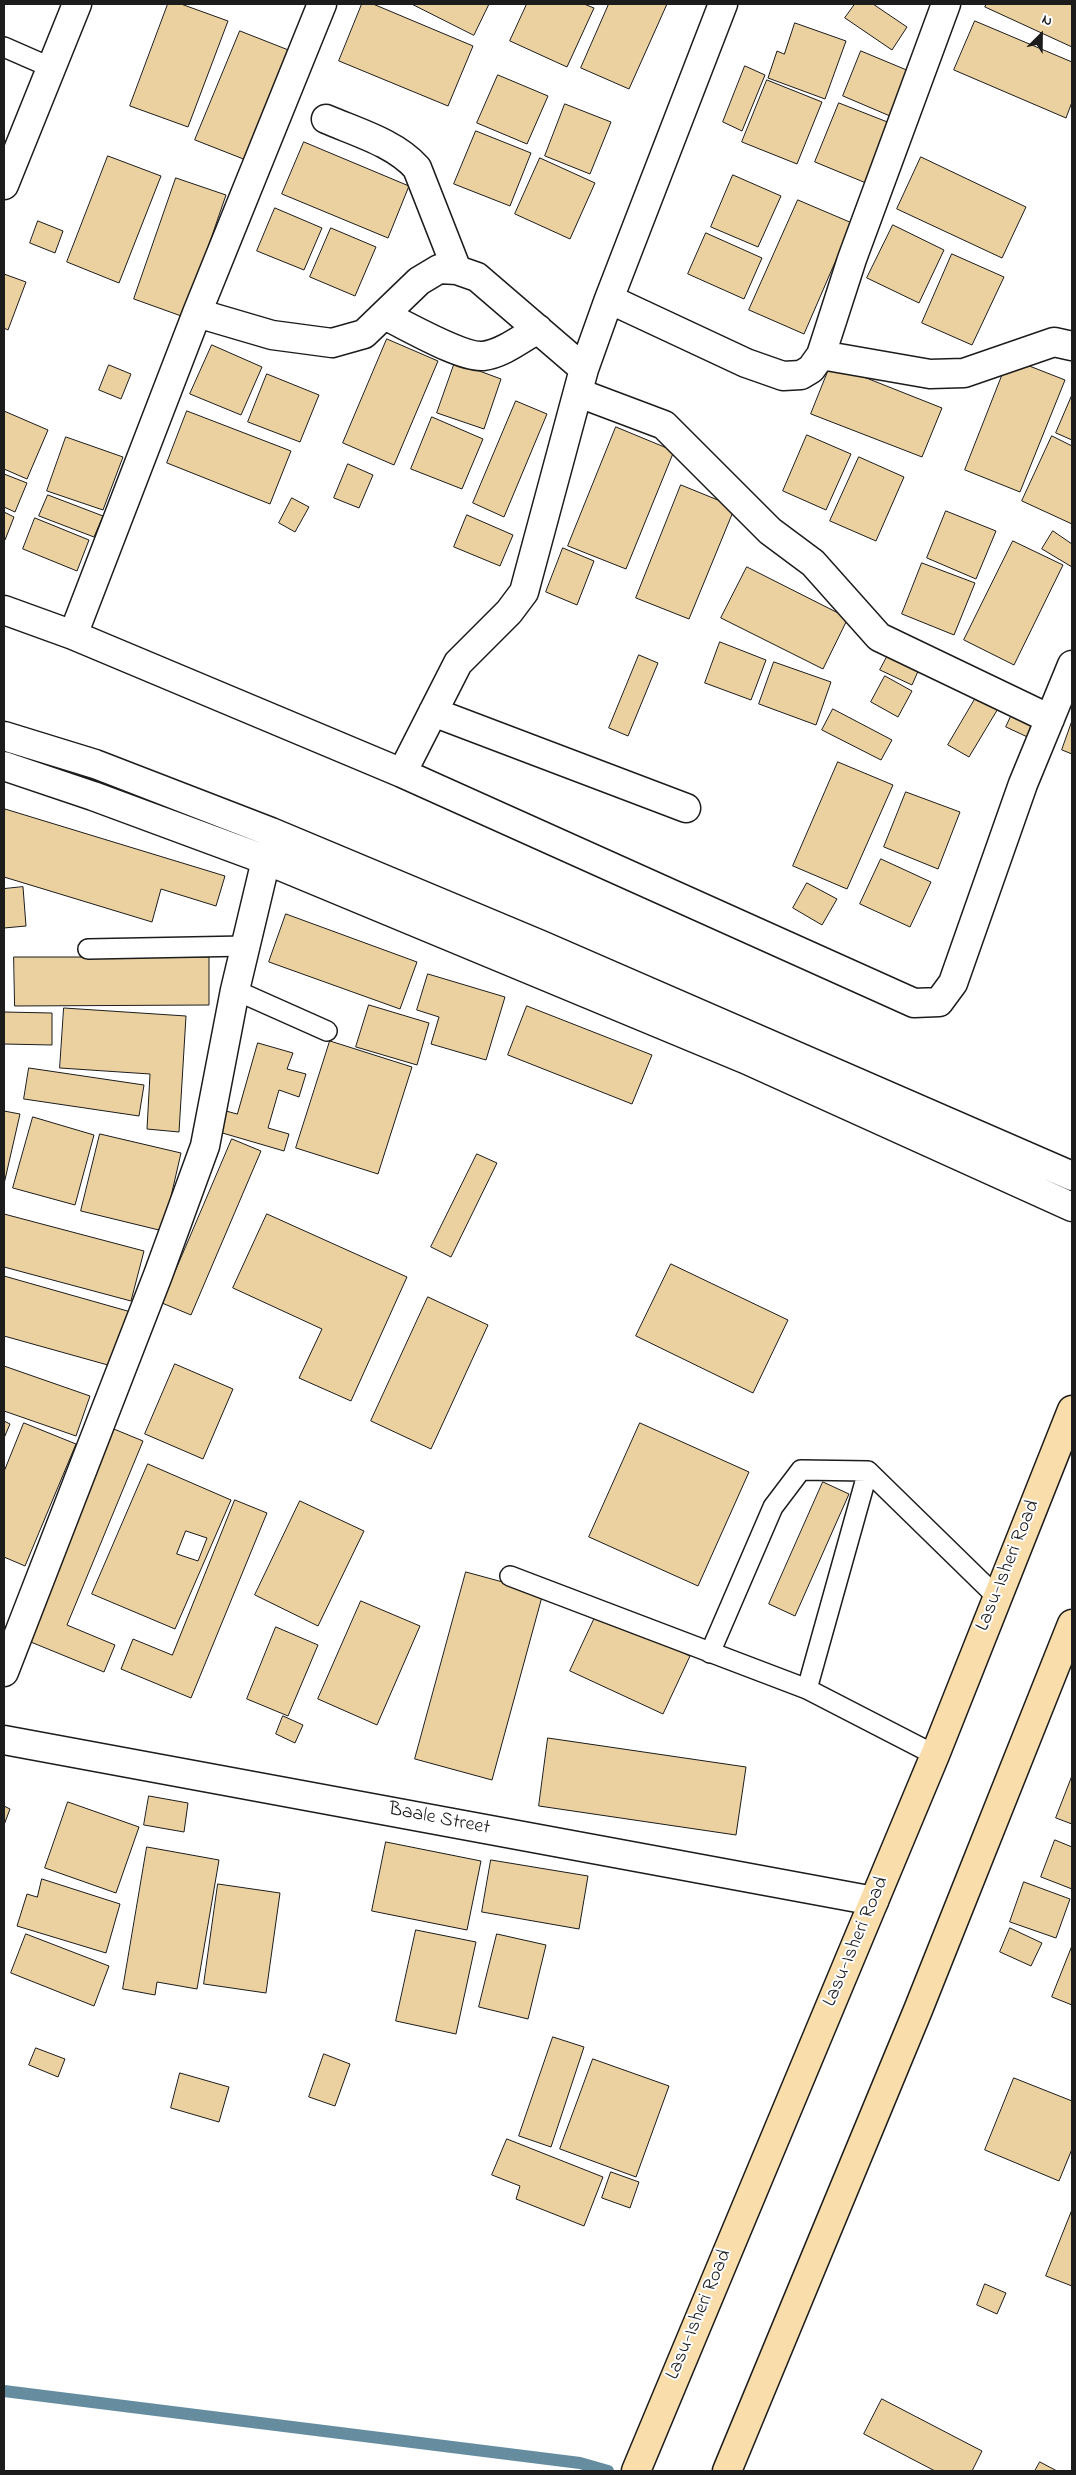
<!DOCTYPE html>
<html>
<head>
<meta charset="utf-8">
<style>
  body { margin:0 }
  #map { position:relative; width:1076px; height:2475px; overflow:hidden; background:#fff; font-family:"Indie Flower",sans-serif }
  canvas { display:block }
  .frame { position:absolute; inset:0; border:5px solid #1c1c1c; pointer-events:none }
  .north { position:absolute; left:1016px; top:10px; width:50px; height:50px; -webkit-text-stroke:4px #fff; paint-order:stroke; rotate:23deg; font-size:14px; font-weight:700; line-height:20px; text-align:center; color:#1c1c1c }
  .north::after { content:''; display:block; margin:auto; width:18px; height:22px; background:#1c1c1c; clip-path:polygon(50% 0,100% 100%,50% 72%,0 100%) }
</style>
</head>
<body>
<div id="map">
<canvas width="1076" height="2475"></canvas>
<div class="frame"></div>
<div class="north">N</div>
</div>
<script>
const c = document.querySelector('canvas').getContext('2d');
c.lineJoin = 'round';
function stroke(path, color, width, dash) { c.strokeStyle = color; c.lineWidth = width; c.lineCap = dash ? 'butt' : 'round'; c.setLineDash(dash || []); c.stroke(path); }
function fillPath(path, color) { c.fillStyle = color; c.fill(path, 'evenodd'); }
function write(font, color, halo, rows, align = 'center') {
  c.font = font + ' "Indie Flower",sans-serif'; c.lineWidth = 4; c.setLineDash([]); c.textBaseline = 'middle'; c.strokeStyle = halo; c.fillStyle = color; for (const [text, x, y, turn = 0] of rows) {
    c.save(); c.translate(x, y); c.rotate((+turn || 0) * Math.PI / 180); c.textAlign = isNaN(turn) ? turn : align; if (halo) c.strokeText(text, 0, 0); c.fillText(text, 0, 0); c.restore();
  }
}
const stream = new Path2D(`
  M4 2391 580 2463 608 2471`);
const building = new Path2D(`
  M168 4H181L228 21 188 127 130 106Z
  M362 4H373L473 46 448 106 339 61Z
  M412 4H489L474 35Z
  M527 4H584L594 8 567 67 510 41Z
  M609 4H667L629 89 581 68Z
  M855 4H873L907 27 892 50 845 18Z
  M987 4H1072V47L985 7Z
  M975 21 1072 62V102L1066 118 954 70Z
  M795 23 846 41 825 99 768 78 777 51 784 54Z
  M240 31 291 51 246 160 195 140Z
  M861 51 909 71 890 116 843 96Z
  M745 66 765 75 742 131 723 122Z
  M498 75 548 96 527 144 477 123Z
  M767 80 822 102 797 164 742 142Z
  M839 103 890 123 866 183 815 162Z
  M565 104 611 122 590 174 545 156Z
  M476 131 531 153 510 206 454 184Z
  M304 142 409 186 388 238 282 194Z
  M108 156 161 176 119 283 67 262Z
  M921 157 1026 207 1002 258 897 209Z
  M540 158 595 183 570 239 515 214Z
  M733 175 781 196 758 247 711 227Z
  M176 178 226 195 184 317 134 299Z
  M798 200 852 223 804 334 749 310Z
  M275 208 322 228 304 270 257 251Z
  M38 221 63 231 55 253 30 243Z
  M893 225 944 250 919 303 867 278Z
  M331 228 376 247 355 296 310 277Z
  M706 233 762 258 744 299 688 274Z
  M952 254 1004 277 972 345 922 323Z
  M4 274 26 282 8 330 4 328Z
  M387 339 438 361 394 465 343 443Z
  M212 345 262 367 241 415 190 394Z
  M1009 358 1065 380 1020 492 965 470Z
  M455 362 501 379 484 429 437 413Z
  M831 364 942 408 922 457 811 414Z
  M109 365 131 374 121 399 99 390Z
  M267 374 319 395 300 442 248 422Z
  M1072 395V440L1056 433Z
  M516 401 547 414 504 517 473 503Z
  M4 411 48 430 27 479 4 469Z
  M187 411 291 451 270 504 167 463Z
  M432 417 483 439 462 489 411 469Z
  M616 427 674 451 626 569 568 546Z
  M807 435 851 454 826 510 783 491Z
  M1052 436 1072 446V524L1022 501Z
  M66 437 123 457 103 510 47 491Z
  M859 457 904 477 876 541 830 521Z
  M348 464 373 475 359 508 334 498Z
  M4 474 27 483 15 512 4 507Z
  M681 485 735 507 689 619 636 598Z
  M48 495 103 516 94 537 39 516Z
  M292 498 309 507 295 532 279 523Z
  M946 511 996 531 976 579 927 558Z
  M4 512 14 517 5 540H4Z
  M467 515 513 535 500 566 454 547Z
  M35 518 89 540 77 571 23 549Z
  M1053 531 1072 544V567L1042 549Z
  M1013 541 1063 565 1014 665 964 640Z
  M563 548 594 561 577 605 546 592Z
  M922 563 975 583 954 635 902 614Z
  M747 567 848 618 823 669 721 618Z
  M720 642 766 660 751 700 705 683Z
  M639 655 658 663 628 736 609 728Z
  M888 655 919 669 912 685 880 670Z
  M774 662 831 682 816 725 759 704Z
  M885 676 912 691 898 717 871 702Z
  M1022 693 1050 719 1036 741 1006 727Z
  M978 694 999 707 969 757 948 745Z
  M833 709 892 740 881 760 822 730Z
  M1072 721V754L1062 750Z
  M838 762 893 785 847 889 793 866Z
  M906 792 960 812 938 869 884 847Z
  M5 809 225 876 216 906 161 889 152 922 4 877Z
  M881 859 931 882 910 927 860 904Z
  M807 883 837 899 822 925 793 908Z
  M23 887 26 926 4 928V889Z
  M286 914 417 962 400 1009 269 962Z
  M14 957H209V1005L15 1006Z
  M428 974 505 997 486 1060 431 1044 439 1017 417 1010Z
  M369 1005 429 1023 417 1065 356 1047Z
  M527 1006 652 1055 632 1104 508 1055Z
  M64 1008 186 1016 179 1132 147 1129 150 1074 60 1068Z
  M4 1012 52 1013V1045L4 1044V1068Z
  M330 1041 412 1067 378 1174 296 1148Z
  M258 1043 293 1053 287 1069 306 1074 299 1097 279 1090 268 1128 289 1134 284 1151 219 1132 226 1111 237 1114Z
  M29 1068 144 1085 139 1116 24 1099Z
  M4 1111 20 1114 4 1184Z
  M33 1117 94 1135 75 1205 13 1188Z
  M100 1134 181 1153 163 1231 81 1211Z
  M232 1139 261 1151 191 1315 162 1303Z
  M477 1154 497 1163 451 1257 431 1247Z
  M4 1214 144 1251 131 1301 4 1267Z
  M267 1214 407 1277 351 1401 299 1378 322 1329 233 1288Z
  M671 1264 788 1320 753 1393 636 1336Z
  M4 1276 131 1312 115 1367 4 1336Z
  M428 1297 488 1325 431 1449 371 1421Z
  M175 1364 233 1389 203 1459 145 1434Z
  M4 1366 90 1396 76 1436 4 1411Z
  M4 1421 10 1424 4 1438Z
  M24 1423 76 1444 25 1566 4 1557V1472Z
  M640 1423 749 1472 698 1586 589 1537Z
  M109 1427 143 1441 67 1625 115 1645 104 1672 21 1638Z
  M148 1464 231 1500 175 1629 92 1594ZM186 1531 207 1538 198 1561 177 1554Z
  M823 1482 849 1494 795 1616 769 1604Z
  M235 1500 267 1513 191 1698 121 1669 133 1639 172 1655Z
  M300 1501 364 1531 318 1626 255 1595Z
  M466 1572 543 1593 492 1780 415 1759Z
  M361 1601 420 1626 377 1725 318 1699Z
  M597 1613 690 1656 663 1714 570 1671Z
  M276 1627 318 1645 288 1716 247 1699Z
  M283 1716 303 1725 295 1743 276 1734Z
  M548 1738 746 1767 736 1835 539 1806Z
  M1072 1776V1824L1056 1818Z
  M149 1796 188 1803 184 1832 144 1825Z
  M68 1802 139 1827 116 1893 45 1868Z
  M4 1806 10 1809 4 1825Z
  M1055 1840 1072 1847V1889L1041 1877Z
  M386 1842 481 1861 467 1930 372 1911Z
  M147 1847 219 1860 197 1989 157 1982 155 1995 123 1989Z
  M491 1860 588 1876 579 1929 482 1912Z
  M42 1879 120 1904 106 1953 17 1926 27 1894 37 1897Z
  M1024 1882 1070 1899 1056 1938 1010 1922Z
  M218 1884 280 1893 266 1993 204 1984Z
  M1010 1928 1042 1943 1031 1966 1000 1952Z
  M416 1930 476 1942 456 2034 396 2021Z
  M26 1934 109 1966 94 2006 11 1973Z
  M497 1934 546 1945 528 2019 479 2007Z
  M1072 1946V2005L1052 1997Z
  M553 2037 584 2047 551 2147 519 2136Z
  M36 2048 65 2059 58 2077 29 2065Z
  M324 2054 350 2064 335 2106 309 2097Z
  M593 2059 669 2086 636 2177 560 2149Z
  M180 2073 229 2087 219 2122 171 2108Z
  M1014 2078 1072 2101V2149L1059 2181 985 2150Z
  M507 2139 603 2177 584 2226 516 2199 520 2186 492 2175Z
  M611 2172 639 2182 630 2208 602 2198Z
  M1072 2210V2286L1046 2276Z
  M985 2284 1006 2293 997 2314 977 2305Z
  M882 2399 982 2451 972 2471H935L864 2434Z
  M1040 2462 1057 2471H1035Z`);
const service = new Path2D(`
  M4 47 52 68
  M88 949 246 946
  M235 990 327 1031
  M510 1576 807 1689 935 1755
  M710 1653 773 1507 801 1470 868 1471 997 1597
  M807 1689 868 1471`);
const minor = new Path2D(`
  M326 119C356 132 395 143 417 168L457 270
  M4 185 77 4
  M609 299 746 363 783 376 801 375 811 369 821 355 852 259 946 4
  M197 313 272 335 332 343 364 334 419 281 439 269 457 270 477 277 584 369
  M384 315C406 325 461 358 483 356 502 354 522 338 538 329
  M821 355 930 374 964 373 1054 342 1072 346
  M579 393 664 425 770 531 813 563 879 637 1050 719
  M4 610 73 635 402 773 914 1003 939 1002 953 983 1023 784 1072 665
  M73 635 197 313 322 4
  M433 712 686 808
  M402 773 458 663 509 612 524 592 584 369 609 299 723 4
  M4 1672 158 1275 205 1146 235 990 266 860
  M4 1740 874 1901`);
const tertiary = new Path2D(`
  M4 736 95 764 271 832 541 945 1072 1176
  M4 766 93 796 266 860 745 1059 1072 1207`);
const primary = new Path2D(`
  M636 2471 935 1755 1072 1410
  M727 2471 918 2010 1072 1624`);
const streetNames = [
  ["Lasu-Isheri Road",1009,1566,-68],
  ["Baale Street",439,1820,11],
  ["Lasu-Isheri Road",857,1942,-67],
  ["Lasu-Isheri Road",700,2315,-67]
];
stroke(stream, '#658c9f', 12);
fillPath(building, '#ecd1a0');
stroke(building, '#1c1c1c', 1);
stroke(service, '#1c1c1c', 22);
stroke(minor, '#1c1c1c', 31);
stroke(tertiary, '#1c1c1c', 31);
stroke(primary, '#1c1c1c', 31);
stroke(service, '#fff', 19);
stroke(minor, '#fff', 28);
stroke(tertiary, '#fff', 28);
stroke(primary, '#f9deab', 28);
write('20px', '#1c1c1c', '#fff', streetNames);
</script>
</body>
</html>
